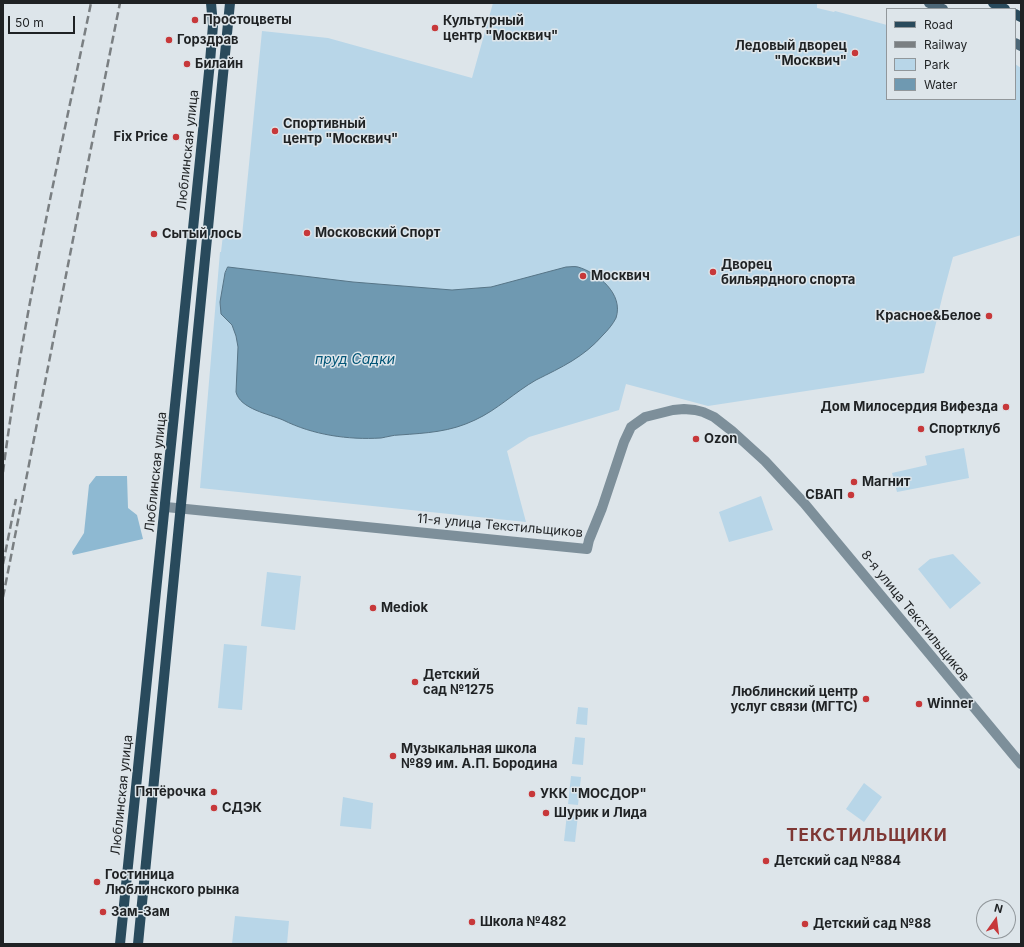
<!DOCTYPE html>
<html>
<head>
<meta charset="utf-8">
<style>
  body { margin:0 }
  #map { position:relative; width:1024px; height:947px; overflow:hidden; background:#dde5ea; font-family:Inter,sans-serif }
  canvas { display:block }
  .frame { position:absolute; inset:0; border:4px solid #1f2224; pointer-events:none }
  .legend { position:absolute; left:886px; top:8px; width:130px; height:92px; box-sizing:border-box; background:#dde5ea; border:1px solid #91979b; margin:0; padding:5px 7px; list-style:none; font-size:12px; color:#1f2224 }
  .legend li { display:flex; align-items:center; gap:8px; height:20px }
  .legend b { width:20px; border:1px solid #91979b }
  .north { position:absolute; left:976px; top:899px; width:40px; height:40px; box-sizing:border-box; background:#dde5ea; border:1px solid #91979b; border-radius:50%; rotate:14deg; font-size:11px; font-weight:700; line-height:16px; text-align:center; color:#1f2224 }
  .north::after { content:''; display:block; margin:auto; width:14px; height:18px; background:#c7383a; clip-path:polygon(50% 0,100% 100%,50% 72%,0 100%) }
  .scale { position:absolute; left:8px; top:16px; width:67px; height:18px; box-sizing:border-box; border:2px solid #1f2224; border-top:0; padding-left:5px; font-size:12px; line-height:14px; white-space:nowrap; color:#1f2224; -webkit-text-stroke:3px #dde5ea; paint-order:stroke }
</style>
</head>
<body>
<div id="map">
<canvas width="1024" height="947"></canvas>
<div class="frame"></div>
<ul class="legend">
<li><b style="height:5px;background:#294a5c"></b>Road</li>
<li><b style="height:5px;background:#7a7f82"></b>Railway</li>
<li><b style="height:11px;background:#b8d6e8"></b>Park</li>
<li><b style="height:11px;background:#6f99b1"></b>Water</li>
</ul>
<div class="north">N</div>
<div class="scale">50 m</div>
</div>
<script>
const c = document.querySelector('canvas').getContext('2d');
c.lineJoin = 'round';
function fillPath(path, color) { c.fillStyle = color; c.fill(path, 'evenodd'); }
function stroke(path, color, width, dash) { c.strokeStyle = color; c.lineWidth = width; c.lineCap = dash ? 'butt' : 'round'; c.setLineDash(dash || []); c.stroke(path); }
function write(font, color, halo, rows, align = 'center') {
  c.font = font + ' Inter,sans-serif'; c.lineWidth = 3; c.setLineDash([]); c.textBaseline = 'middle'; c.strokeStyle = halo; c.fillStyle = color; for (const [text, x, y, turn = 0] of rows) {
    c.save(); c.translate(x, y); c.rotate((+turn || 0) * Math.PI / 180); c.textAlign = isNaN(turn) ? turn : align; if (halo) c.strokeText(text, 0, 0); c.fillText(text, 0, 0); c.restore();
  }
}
const green = new Path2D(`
  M493 3H817V8L834 12 835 11 887 25V99H1015V64L1021 68V235L953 257 943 294 924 373 708 406 626 384 619 410 529 437 507 451 526 522 200 488 220 252H221L223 235 242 236 262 31 328 38 472 78Z
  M964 448 969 478 897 492 892 473 927 465 925 456Z
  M761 496 773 530 729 542 719 512Z
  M953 554 981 583 950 609 918 569 930 559Z
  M267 572 301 576 295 630 261 626Z
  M224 644 247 646 242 710 218 708Z
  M578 707 588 708 587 725 576 724Z
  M575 737 585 738 583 765 572 764Z
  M571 776 581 777 578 805 568 804Z
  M864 783 882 797 864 822 846 809Z
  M343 797 373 803 371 829 340 826Z
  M567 814 578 815 575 842 564 841Z
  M235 916 289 921 287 944H232Z`);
const forest = new Path2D(`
  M96 476H127L128 508 137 515 143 539 73 555 72 552 84 533 89 485Z`);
const water = new Path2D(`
  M228 267 353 282 452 290 491 287 566 267C570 267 574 266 578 267 598 273 624 294 616 318 613 324 608 330 603 335 584 357 562 367 536 380 515 392 497 410 475 420 450 432 427 433 399 435 393 435 387 437 381 438 348 440 313 435 283 420 269 414 240 409 236 392L238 347 236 336 232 325 221 314 220 302 225 273Z`);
const tertiary = new Path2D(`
  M166 507 587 549 589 540 602 508 624 442 631 427 645 417 673 410 684 409 695 410 703 412 714 417 732 431 765 461 804 503 1021 764`);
const secondary = new Path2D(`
  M929 3 943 9
  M1015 43 1021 46`);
const primary = new Path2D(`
  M993 3 1005 9
  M1015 14 1021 17
  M120 944 210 62 213 25 211 3
  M138 944 230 3`);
const rail = new Path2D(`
  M3 472C23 315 59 159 91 3
  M3 564 16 499
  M3 597C42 399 80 201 120 3`);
const markers = [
  [195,20,4,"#c7383a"],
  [435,28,4,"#c7383a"],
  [169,40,4,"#c7383a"],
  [855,53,4,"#c7383a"],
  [187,64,4,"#c7383a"],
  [275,131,4,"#c7383a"],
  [176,137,4,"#c7383a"],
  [307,233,4,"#c7383a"],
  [154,234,4,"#c7383a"],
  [713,272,4,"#c7383a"],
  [583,276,4,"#c7383a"],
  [989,316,4,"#c7383a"],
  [1006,407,4,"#c7383a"],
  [921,429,4,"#c7383a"],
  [696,439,4,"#c7383a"],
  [854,482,4,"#c7383a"],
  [851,495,4,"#c7383a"],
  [373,608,4,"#c7383a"],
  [415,682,4,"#c7383a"],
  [866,699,4,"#c7383a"],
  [919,704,4,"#c7383a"],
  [393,756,4,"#c7383a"],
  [214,792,4,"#c7383a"],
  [532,794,4,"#c7383a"],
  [214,808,4,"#c7383a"],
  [546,813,4,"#c7383a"],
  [766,861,4,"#c7383a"],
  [97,882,4,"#c7383a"],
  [103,912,4,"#c7383a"],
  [472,922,4,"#c7383a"],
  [805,924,4,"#c7383a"]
];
const poiNames = [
  ["Простоцветы",203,20],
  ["Культурный",443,21],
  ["центр \"Москвич\"",443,36],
  ["Горздрав",177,40],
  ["Ледовый дворец",847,46,"right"],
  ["\"Москвич\"",847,61,"right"],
  ["Билайн",195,64],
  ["Спортивный",283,124],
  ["центр \"Москвич\"",283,139],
  ["Fix Price",168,137,"right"],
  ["Московский Спорт",315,233],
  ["Сытый лось",162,234],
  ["Дворец",721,265],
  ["бильярдного спорта",721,280],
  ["Москвич",591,276],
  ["Красное&Белое",981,316,"right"],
  ["Дом Милосердия Вифезда",998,407,"right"],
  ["Спортклуб",929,429],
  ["Ozon",704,439],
  ["Магнит",862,482],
  ["СВАП",843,495,"right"],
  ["Mediok",381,608],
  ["Детский",423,675],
  ["сад №1275",423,690],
  ["Люблинский центр",858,692,"right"],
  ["услуг связи (МГТС)",858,707,"right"],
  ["Winner",927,704],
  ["Музыкальная школа",401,749],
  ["№89 им. А.П. Бородина",401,764],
  ["Пятёрочка",206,792,"right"],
  ["УКК \"МОСДОР\"",540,794],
  ["СДЭК",222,808],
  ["Шурик и Лида",554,813],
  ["Детский сад №884",774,861],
  ["Гостиница",105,875],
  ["Люблинского рынка",105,890],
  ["Зам-Зам",111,912],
  ["Школа №482",480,922],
  ["Детский сад №88",813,924]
];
const streetNames = [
  ["Люблинская улица",188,150,-84],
  ["Люблинская улица",156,472,-84],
  ["11-я улица Текстильщиков",500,526,5],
  ["8-я улица Текстильщиков",915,616,51],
  ["Люблинская улица",122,795,-84]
];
const waterNames = [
  ["пруд Садки",355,360]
];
const districtNames = [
  ["ТЕКСТИЛЬЩИКИ",867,836]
];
fillPath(green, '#b8d6e8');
fillPath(forest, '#8eb9d2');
fillPath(water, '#6f99b1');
stroke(water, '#577587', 1);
stroke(tertiary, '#7d8f9a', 10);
stroke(secondary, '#4c6676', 10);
stroke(primary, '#294a5c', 10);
stroke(rail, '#7a7f82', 2.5, [8, 4]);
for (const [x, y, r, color] of markers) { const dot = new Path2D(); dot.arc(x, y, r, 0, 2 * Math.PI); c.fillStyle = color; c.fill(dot); stroke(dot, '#dde5ea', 1.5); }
write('bold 13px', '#1f2224', '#dde5ea', poiNames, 'left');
write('13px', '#1f2224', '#dde5ea', streetNames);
write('italic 14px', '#015476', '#dde5ea', waterNames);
c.letterSpacing = '1px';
write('bold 17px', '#7e3734', '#dde5ea', districtNames);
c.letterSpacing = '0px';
</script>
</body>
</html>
